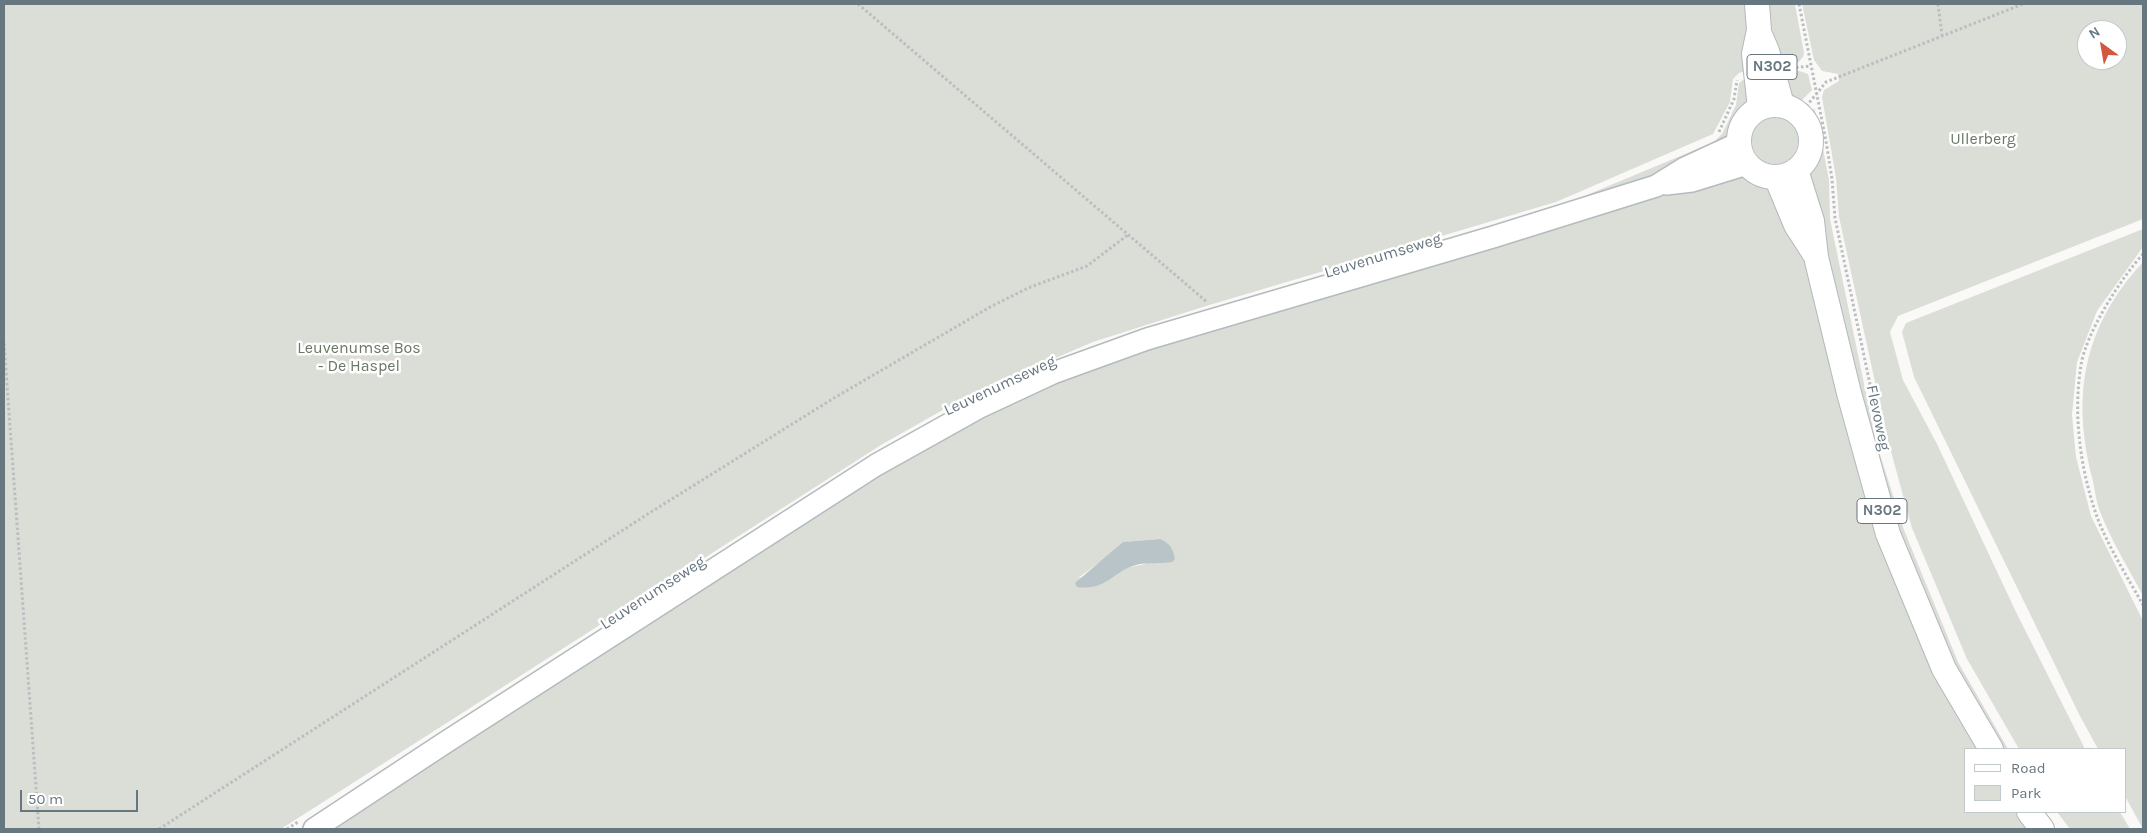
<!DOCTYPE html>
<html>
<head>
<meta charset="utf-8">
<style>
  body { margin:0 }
  #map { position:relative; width:2147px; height:833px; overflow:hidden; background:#faf9f8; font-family:Karla,sans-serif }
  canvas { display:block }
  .frame { position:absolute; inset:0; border:5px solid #677780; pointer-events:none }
  .legend { position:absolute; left:1964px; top:748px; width:162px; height:65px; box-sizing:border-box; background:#fff; border:1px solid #c2c9cc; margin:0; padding:6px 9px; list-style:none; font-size:15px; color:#677780 }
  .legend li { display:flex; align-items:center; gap:10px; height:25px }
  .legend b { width:25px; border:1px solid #c2c9cc }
  .north { position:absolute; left:2077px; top:20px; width:50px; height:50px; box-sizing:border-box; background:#fff; border:1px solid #c2c9cc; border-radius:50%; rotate:328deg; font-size:14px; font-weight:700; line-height:20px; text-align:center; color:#677780 }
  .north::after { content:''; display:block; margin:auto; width:18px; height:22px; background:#d2583f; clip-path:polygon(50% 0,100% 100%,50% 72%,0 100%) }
  .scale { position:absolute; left:20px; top:790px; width:118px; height:22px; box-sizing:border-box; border:2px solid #677780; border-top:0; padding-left:6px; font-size:15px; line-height:18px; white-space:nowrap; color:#677780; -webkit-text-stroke:4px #fff; paint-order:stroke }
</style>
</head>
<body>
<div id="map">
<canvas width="2147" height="833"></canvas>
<div class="frame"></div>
<ul class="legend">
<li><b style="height:6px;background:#fff"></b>Road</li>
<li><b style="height:14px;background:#daded7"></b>Park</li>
</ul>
<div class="north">N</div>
<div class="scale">50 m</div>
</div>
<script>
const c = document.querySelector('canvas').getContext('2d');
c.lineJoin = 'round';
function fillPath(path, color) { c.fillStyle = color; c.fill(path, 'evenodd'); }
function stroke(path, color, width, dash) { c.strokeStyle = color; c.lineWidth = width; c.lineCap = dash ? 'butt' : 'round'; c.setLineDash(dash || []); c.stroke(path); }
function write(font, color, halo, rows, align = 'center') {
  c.font = font + ' Karla,sans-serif'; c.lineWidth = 5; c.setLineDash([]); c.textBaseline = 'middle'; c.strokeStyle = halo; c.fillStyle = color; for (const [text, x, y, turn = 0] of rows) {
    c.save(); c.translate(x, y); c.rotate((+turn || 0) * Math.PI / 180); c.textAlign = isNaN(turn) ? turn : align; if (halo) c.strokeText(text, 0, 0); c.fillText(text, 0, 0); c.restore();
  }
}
const green = new Path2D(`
  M4 4H1747L1750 70 1739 73 1733 79 1730 102 1713 134 1556 202 1206 306 1093 342 971 394 881 445 281 829H4Z
  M1769 4H1795L1804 53C1802 65 1789 65 1779 68L1773 48Z
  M1802 4H2143V219L1898 316 1890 332 1903 380 1937 444 2016 612 2085 749H2019L1967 659 1912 528 1887 437 1839 217 1836 178 1822 97 1824 90 1839 81 1838 74 1822 71 1814 60ZM2087 30H2117V60H2087Z
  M1799 71 1808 74 1812 90 1801 101H1792L1780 74Z
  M1751 77 1750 103 1737 122 1731 136 1713 150 1609 194 1558 207 1714 142 1722 134 1736 105 1739 83 1743 80Z
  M1814 108 1817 117 1829 180 1830 219 1876 442 1904 530 1958 662 2008 749H2003L1953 665 1898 532 1871 443 1805 173C1811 161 1817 152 1817 139 1817 128 1808 119 1814 108Z
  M1752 141a23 23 0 1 1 46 0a23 23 0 1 1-46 0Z
  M1733 172 1751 176 1773 188 1802 253 1815 292 1853 449 1981 749H1966V812H2018L2031 829H336L501 715 841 496 980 415 1104 362ZM1160 539 1145 564 1078 578 1107 557 1123 542Z
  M2143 229V247L2097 311 2077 362 2072 415 2076 457 2091 516 2143 621V829L2126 798V749H2098L2080 716 1914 377 1902 332 1906 323Z
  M2143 262V596C2129 569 2112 542 2101 514 2096 503 2095 489 2092 477 2071 394 2084 326 2143 262Z
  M2057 812H2120L2130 829H2070Z`);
const water = new Path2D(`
  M1160 539C1170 543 1173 549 1175 559L1172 562C1160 564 1147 562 1136 565 1113 571 1107 591 1077 587L1075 583 1123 542Z`);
const path = new Path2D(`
  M858 4 1207 302
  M1799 4 1826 141 1832 179 1835 218 1875 408
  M1938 4 1942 35
  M1791 68 1810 66
  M1800 114 1826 82 2023 4
  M1719 132 1734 99 1737 80
  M2143 254C2121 278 2086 333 2081 365 2073 414 2080 467 2096 514 2106 543 2128 578 2143 605
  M4 343 39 829
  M159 829 651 512 834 398 990 307 1028 288 1087 266 1129 234
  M287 829 298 822`);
const secondary = new Path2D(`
  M1666 184 1692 181 1747 164
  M314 829 443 744 876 465 978 408 1053 373 1147 339 1493 237 1656 186 1685 168 1739 143`);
const primary = new Path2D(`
  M1757 4 1759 30 1754 54 1760 108
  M1761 37 1767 51 1782 105
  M1739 141a36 36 0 1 1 72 0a36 36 0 1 1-72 0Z
  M1796 170 1812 221 1816 257 1849 393 1888 534 1944 669 1991 749
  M1776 177 1796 225 1814 253
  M2029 812 2042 829`);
const shields = [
  [1772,67,50],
  [1882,511,50]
];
const shieldNames = [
  ["N302",1772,67],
  ["N302",1882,511]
];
const parkNames = [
  ["Ullerberg",1983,139],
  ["Leuvenumse Bos",359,348],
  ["- De Haspel",359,366]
];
const streetNames = [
  ["Leuvenumseweg",1383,256,-17],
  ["Leuvenumseweg",1000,386,-25],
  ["Flevoweg",1878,418,78],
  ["Leuvenumseweg",653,593,-33]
];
fillPath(green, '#daded7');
fillPath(water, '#b8c4c7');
stroke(secondary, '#b4babe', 24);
stroke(primary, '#b3b9bc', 26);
stroke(path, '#babec0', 3, [2.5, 2.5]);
stroke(secondary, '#fff', 21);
stroke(primary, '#fff', 24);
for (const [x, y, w] of shields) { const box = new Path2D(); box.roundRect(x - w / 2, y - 12.5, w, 25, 4); c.fillStyle = '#fff'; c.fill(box); stroke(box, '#677780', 1); }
write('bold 15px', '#677780', null, shieldNames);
write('16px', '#6a7866', '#fff', parkNames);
write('16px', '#677780', '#fff', streetNames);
</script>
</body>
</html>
